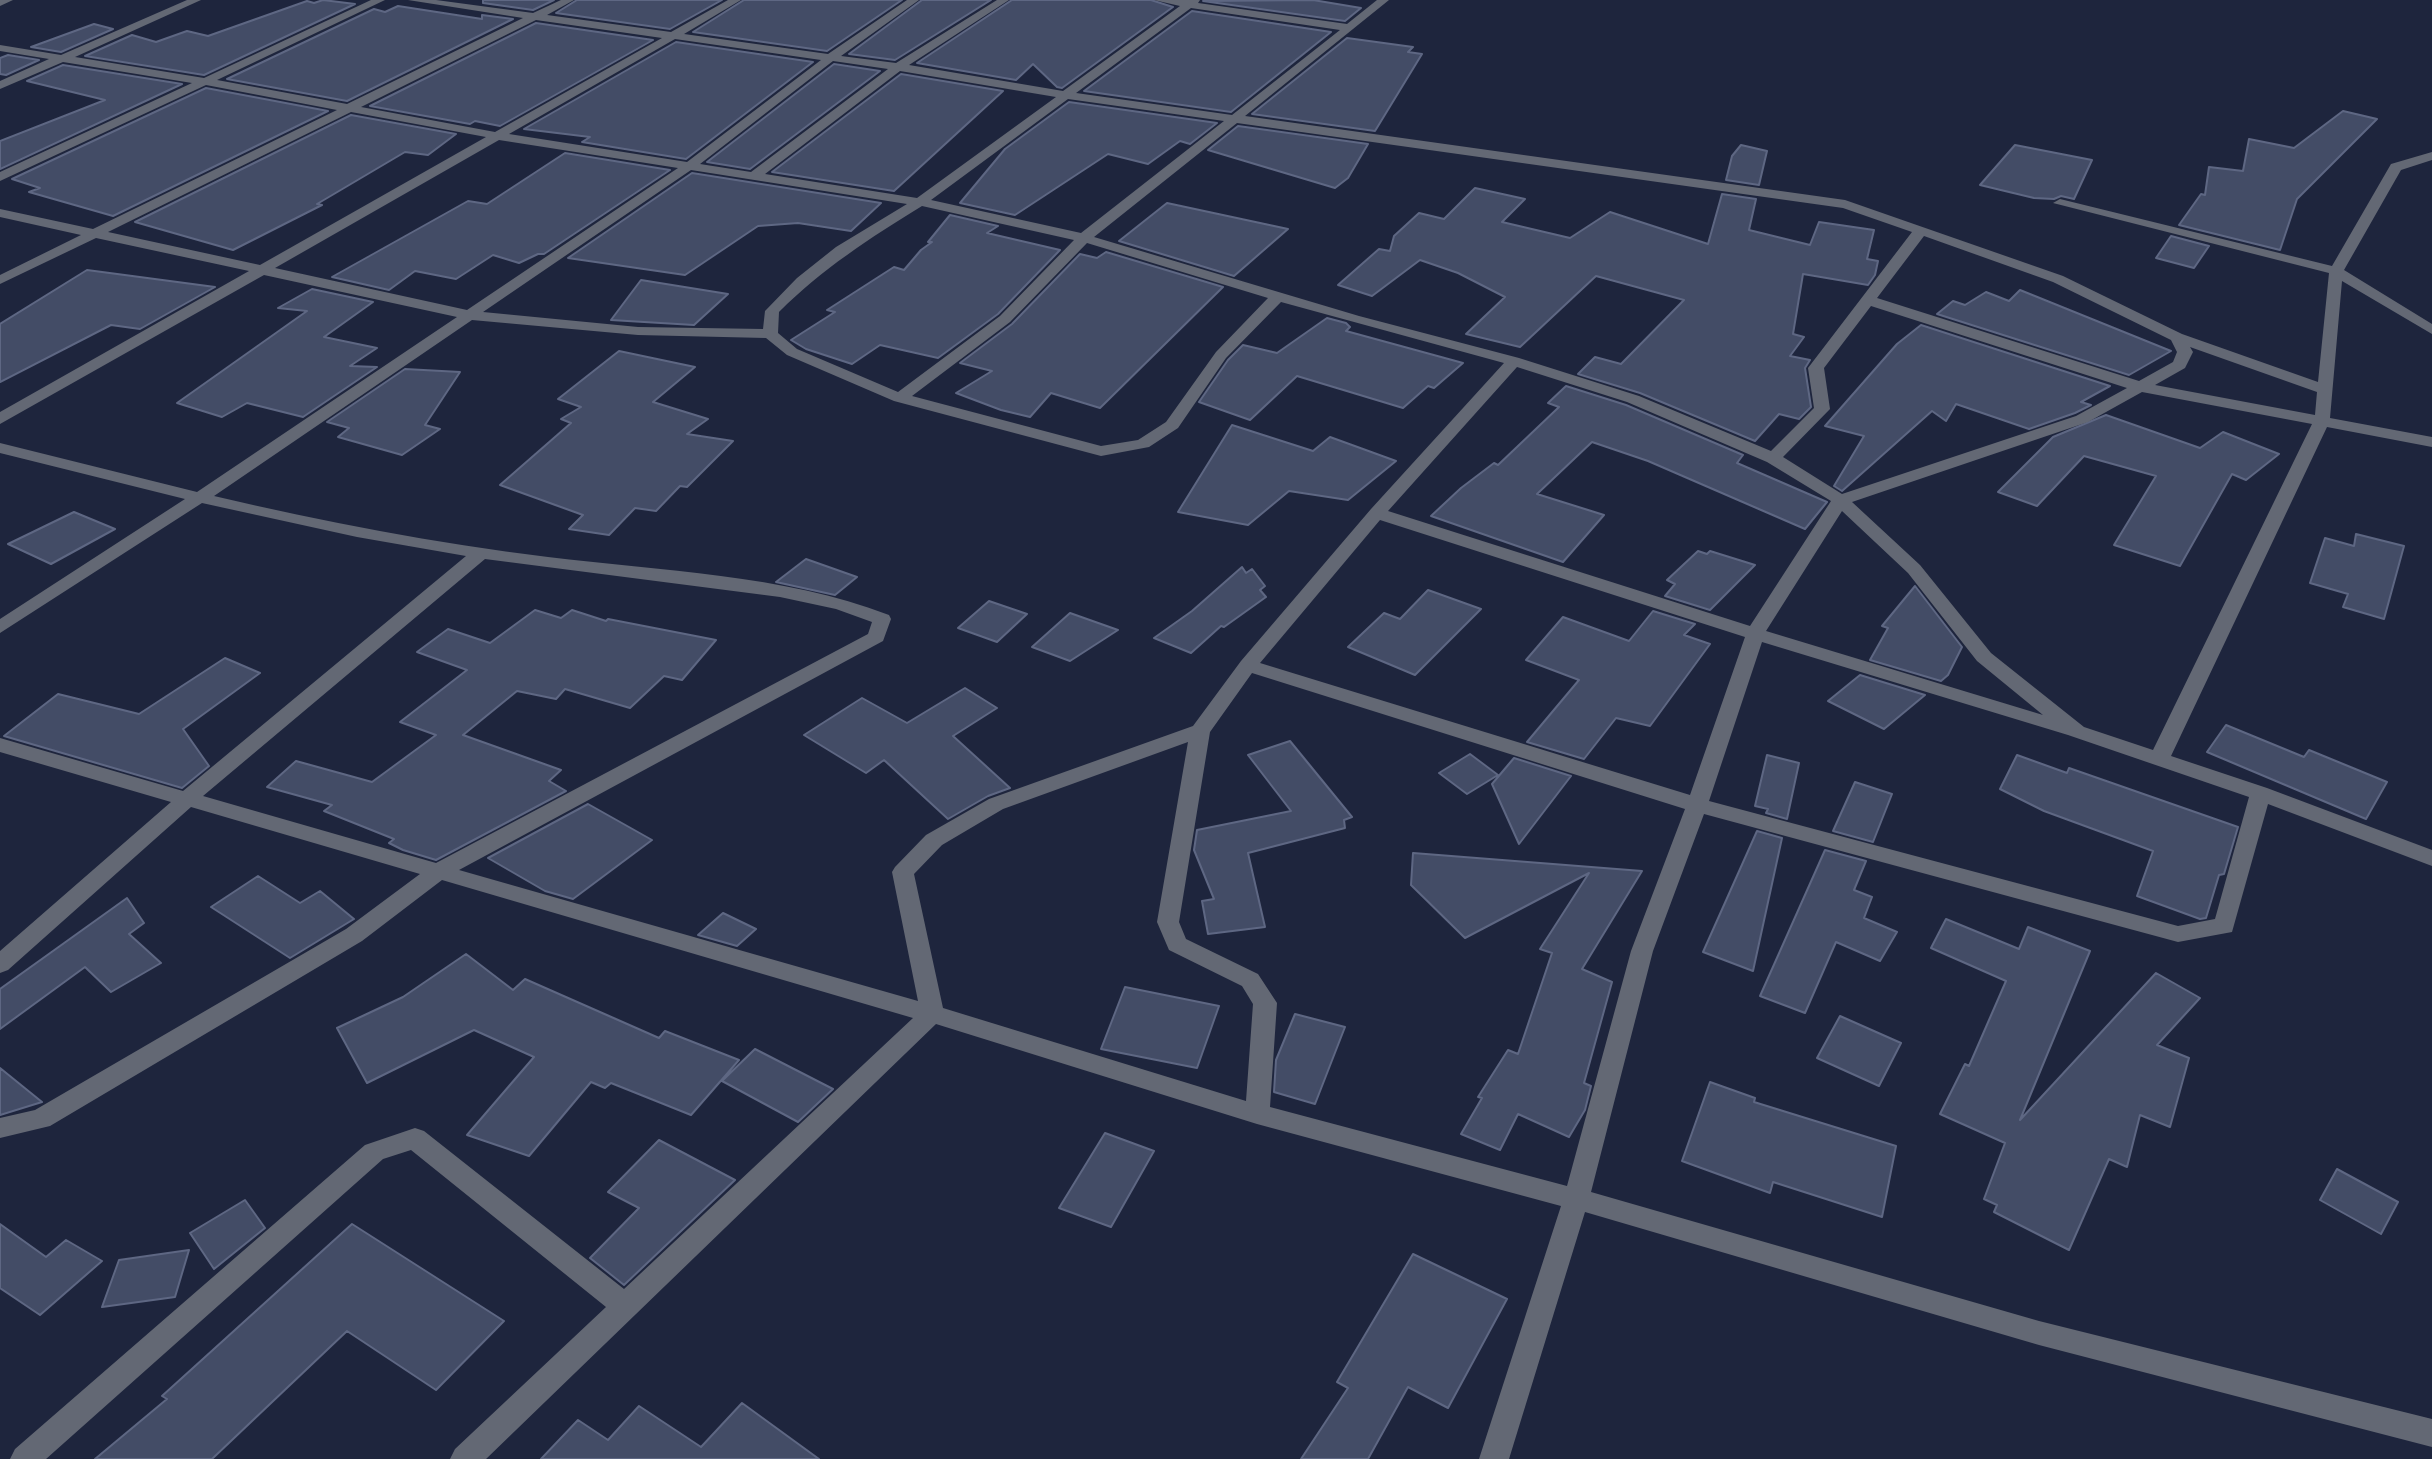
<!DOCTYPE html>
<html>
<head>
<meta charset="utf-8">
<style>
  body { margin:0 }
  canvas { display:block; background:#1e253d }
</style>
</head>
<body>
<canvas width="2432" height="1459"></canvas>
<script>
const c = document.querySelector('canvas').getContext('2d');
c.lineJoin = 'round';
function fillPath(path, color) { c.fillStyle = color; c.fill(path, 'evenodd'); }
function stroke(path, color, width, dash) { c.strokeStyle = color; c.lineWidth = width; c.lineCap = dash ? 'butt' : 'round'; c.setLineDash(dash || []); c.stroke(path); }
const building = new Path2D(`
  M323 0 355 4 204 75 85 56 132 35 156 42 187 31 208 36 307 1 314 3Z
  M483 0H554L533 10 483 3Z
  M577 0H722L670 29 556 13Z
  M744 0H902L827 51 693 32Z
  M922 0H991L895 60 849 54Z
  M1012 0H1151L1173 7 1062 88 1057 87 1033 64 1016 80 917 63Z
  M1313 0 1361 8 1345 21 1203 1Z
  M398 6 482 19V15L513 19 347 101 227 79 374 9 385 12Z
  M1192 11 1331 32 1231 112 1084 91Z
  M536 23 653 40 500 126 475 121 470 124 370 106Z
  M94 24 113 29 61 52 31 47Z
  M1347 38 1413 47 1408 52 1422 54 1375 131 1252 114Z
  M676 42 813 62 686 159 582 142 590 137 524 129Z
  M8 55 39 60 6 75 0 74V58Z
  M834 64 880 71 750 169 707 162Z
  M63 65 182 84 0 169V141L105 100 27 81Z
  M901 74 1003 91 894 191 772 172Z
  M206 88 328 111 113 216 29 192 40 188 12 179Z
  M1069 102 1217 123 1190 144 1180 141 1148 164 1108 154 1015 215 960 203 1005 149Z
  M2343 111 2377 119 2297 199 2280 250 2179 225 2201 194 2205 195 2209 167 2243 171 2249 139 2294 148Z
  M351 115 456 134 428 155 405 152 317 204 322 205 233 250 135 222Z
  M1238 126 1368 144 1348 178 1335 188 1208 150Z
  M1741 145 1767 151 1759 185 1726 180 1732 156Z
  M2015 145 2092 160 2074 199 2061 196 2054 199 2034 198 1980 185Z
  M565 153 670 170 544 254H538L519 263 493 255 456 279 415 271 389 290 332 277 468 201 487 204Z
  M692 173 881 203 851 231 798 223 758 226 685 275 568 258Z
  M1475 188 1525 199 1502 222 1570 238 1610 212 1708 244 1722 194 1756 199 1749 230 1810 245 1819 222 1874 230 1867 259 1878 261 1875 275 1868 285 1803 274 1793 334 1804 337 1790 356 1810 360 1805 368 1811 407 1799 419 1779 414 1755 441 1640 393 1578 374 1595 357 1621 364 1684 300 1596 276 1520 347 1466 334 1505 297 1458 273 1420 260 1372 296 1338 285 1379 249 1390 251 1394 236 1419 213 1444 219Z
  M1167 203 1288 229 1234 276 1119 241Z
  M950 215 998 226 987 233 1060 250 998 314 938 358 880 345 852 364 806 349 791 340 835 312 827 310 894 267 904 270 921 250 932 242H928Z
  M2171 236 2209 246 2194 268 2156 258Z
  M1106 252 1223 287 1100 408 1051 393 1030 417 1001 410 956 393 992 371 960 363 1012 324 1080 254 1097 258Z
  M87 270 215 287 140 329 111 325 0 382V324Z
  M641 280 728 294 694 325 611 320Z
  M312 289 373 302 324 337 377 348 350 366 377 367 303 417 247 403 222 417 177 403 307 311 278 308Z
  M2020 290 2171 351 2129 375 1937 314 1953 301 1965 305 1986 292 2009 301Z
  M1327 318 1346 323 1350 327 1346 331 1463 363 1434 388 1428 386 1403 408 1297 376 1250 420 1199 402 1228 360 1243 345 1277 353Z
  M1921 325 2110 386 2081 402 2091 405 2075 413 2029 429 1956 404 1946 421 1932 411 1842 491 1834 486 1864 436 1825 426 1897 344Z
  M619 351 695 367 653 402 708 419 687 434 733 441 687 487 680 486 656 511 635 508 609 535 569 529 583 515 500 485 571 423 561 419 581 407 558 399Z
  M405 369 460 372 425 425 440 429 402 455 338 437 349 428 327 422Z
  M1566 386 1626 405 1743 455 1737 463 1827 502 1805 529 1648 461 1592 442 1537 494 1604 515 1563 562 1431 516 1461 488 1494 463 1498 465 1559 407 1548 403Z
  M2106 415 2200 448 2223 432 2279 454 2246 480 2232 474 2180 566 2114 545 2156 476 2084 456 2037 506 1998 492 2053 437Z
  M1232 425 1313 451 1330 437 1396 461 1348 500 1289 491 1248 525 1178 512Z
  M74 512 115 529 51 564 8 544Z
  M2356 534 2404 546 2384 619 2343 607 2348 594 2310 583 2325 538 2354 546Z
  M1698 551 1707 554 1710 551 1755 565 1710 610 1665 596 1675 584 1667 580Z
  M806 559 857 577 835 595 776 582Z
  M1242 567 1246 573 1252 569 1265 586 1260 590 1266 597 1224 627 1221 626 1191 653 1154 638 1192 611Z
  M1915 586 1962 647 1948 675 1941 681 1870 660 1888 628 1882 626Z
  M1428 590 1481 609 1415 675 1348 647 1384 613 1400 619Z
  M989 601 1027 614 997 642 958 628Z
  M535 610 561 618 572 610 606 621 608 619 716 640 682 680 664 676 630 708 565 689 556 699 517 691 463 735 561 770 549 781 566 791 436 860 403 850 389 843 394 839 324 811 332 805 267 787 296 761 372 782 436 735 400 722 467 670 417 652 448 629 490 643Z
  M1653 611 1695 624 1684 635 1710 644 1650 726 1616 718 1584 759 1527 742 1579 680 1526 660 1563 617 1629 641Z
  M1070 613 1118 630 1070 661 1032 647Z
  M225 658 260 673 183 729 209 766 182 788 4 736 58 694 139 714Z
  M1860 675 1925 695 1884 729 1828 701Z
  M965 688 997 708 953 736 1010 788 988 796 948 819 884 760 866 773 804 735 862 698 907 723Z
  M2226 725 2304 757 2309 750 2387 782 2366 819 2207 752Z
  M1290 741 1352 817 1344 820 1345 828 1248 853 1265 927 1208 934 1202 901 1214 899 1194 850 1197 830 1291 811 1248 755Z
  M1470 754 1498 775 1467 794 1439 773Z
  M1767 755 1799 763 1787 819 1766 813 1768 809 1755 806Z
  M2017 755 2067 773 2069 768 2238 827 2224 874 2219 875 2206 918 2200 919 2137 896 2153 851 2044 811 2000 789Z
  M1514 758 1571 776 1519 844 1492 784Z
  M1855 782 1892 794 1873 842 1833 831Z
  M588 804 652 840 573 899 545 891 488 858Z
  M1757 831 1782 838 1753 971 1703 952Z
  M1825 850 1866 861 1854 890 1872 897 1864 918 1897 932 1880 961 1836 942 1805 1013 1760 996Z
  M1413 853 1642 871 1582 969 1612 982 1584 1083 1591 1086 1585 1110 1569 1137 1518 1114 1500 1150 1461 1134 1482 1098 1478 1097 1508 1050 1518 1054 1552 953 1540 949 1589 873 1465 938 1411 885Z
  M258 876 300 903 320 891 354 919 290 958 211 907Z
  M127 898 144 923 129 934 161 963 111 992 85 967 0 1029V989Z
  M723 913 756 929 737 946 698 935Z
  M1946 919 2019 949 2028 927 2090 951 2020 1120 2156 973 2200 998 2157 1045 2189 1058 2170 1127 2140 1115 2127 1167 2109 1159 2069 1250 1994 1212 1997 1205 1984 1199 2005 1143 1940 1114 1965 1064 1969 1066 2006 981 1931 948Z
  M466 954 513 990 525 979 659 1038 665 1031 739 1060 691 1115 611 1083 605 1088 591 1082 529 1156 467 1135 534 1057 474 1030 367 1083 337 1028 403 997Z
  M1125 987 1219 1006 1197 1068 1101 1049Z
  M1295 1014 1345 1027 1315 1104 1274 1092 1276 1060Z
  M1840 1016 1901 1043 1879 1086 1817 1058Z
  M755 1049 833 1089 798 1122 722 1081Z
  M0 1068 42 1102 0 1115Z
  M1710 1082 1755 1098 1754 1102 1896 1146 1882 1217 1773 1182 1770 1193 1682 1161Z
  M1105 1133 1154 1151 1111 1227 1059 1208Z
  M659 1140 735 1180 624 1285 590 1258 639 1208 608 1192Z
  M2337 1169 2398 1202 2381 1234 2320 1200Z
  M245 1200 265 1228 214 1269 190 1233Z
  M0 1224 46 1257 66 1240 102 1261 40 1315 0 1288Z
  M352 1224 504 1321 436 1390 347 1331 212 1459H95L167 1399 162 1396Z
  M189 1250 175 1297 102 1307 119 1260Z
  M1413 1254 1507 1299 1448 1408 1408 1387 1368 1459H1301L1348 1388 1337 1382Z
  M742 1403 819 1459H541L578 1420 608 1440 639 1406 701 1447Z`);
const minor = new Path2D(`
  M0 0H13L0 6Z
  M187 0H201L75 57 204 78 371 0H385L217 80 347 104 523 18 408 0H436L533 13 561 0H574L547 15 671 32 728 0H741L684 34 828 54 907 0H919L841 56 896 63 997 0H1009L909 65 1063 91 1180 6 1154 0H1200L1198 3 1347 24 1377 0H1389L1245 116 1845 200 2063 276 2182 334 2318 382 2329 273 2053 203 2060 199 2332 266 2391 164 2432 152V160L2401 170 2344 270 2432 324V334L2342 281 2330 418 2432 437V447L2327 427 2171 756 2267 788 2432 850V866L2268 804 2232 932 2178 942 1704 814 1653 951 1591 1192 2039 1321 2432 1419V1447L2039 1345 1585 1212 1509 1459H1479L1561 1206 1257 1124 936 1024 486 1459H450L455 1449 606 1307 411 1150 383 1159 46 1459H10L15 1449 365 1145 415 1128 424 1131 624 1289 913 1018 442 880 362 941 50 1126 0 1138V1118L35 1110 346 929 420 874 191 807 8 970 0 973V951L171 802 0 752V738L183 791 466 556 357 537 202 503 0 633V619L185 499 0 453V443L197 492 457 317 264 275 0 424V412L249 271 96 238 0 284V275L81 235 0 217V209L93 229 337 110 206 85 0 181V172L192 83 63 62 0 89V81L49 59 0 51V45L61 55ZM1191 8 1340 30 1232 115 1076 93ZM536 20 662 38 495 132 361 107ZM675 39 821 60 687 162 509 134ZM833 61 888 69 751 172 700 164ZM900 71 1056 97 917 198 765 174ZM1068 99 1224 121 1081 233 931 200ZM351 112 486 137 260 265 108 232ZM1237 123 1843 208 1912 232 1808 368 1814 408 1771 451 1639 396 1519 358 1359 316 1094 237ZM499 140 678 168 467 310 275 268ZM691 170 907 204 836 247 797 278 765 311 763 329 638 327 483 312ZM922 206 1074 240 1000 316 898 392 797 349 778 333 779 312C822 269 870 238 922 206ZM1924 236 2053 282 2171 340 2177 352 2173 362 2139 381 1877 298ZM1087 243 1268 298 1216 352 1166 422 1138 440 1101 446 912 396 1010 322ZM1281 302 1504 363 1371 509 1241 661 1193 726 989 799 926 835 895 867 892 872 918 1001 459 870 883 641 891 619 889 615C782 574 661 571 548 557 435 543 324 522 214 496L472 320 638 335 766 338 787 355 894 401 1101 456 1149 447 1178 428 1226 358ZM1871 306 2127 388 2076 416 1842 494 1783 457 1830 409 1824 368ZM2190 347 2317 392 2315 415 2155 385 2185 368 2193 352ZM1517 367 1627 402 1767 462 1831 501 1750 626 1388 511ZM2142 392 2312 424 2153 750 2084 727 1991 653 1920 565 1852 502 2088 422ZM1842 511 1908 573 1977 661 2043 715 1766 631ZM1380 520 1745 637 1690 795 1260 663ZM485 559 780 597 836 609 872 622 868 634 436 863 203 796ZM1762 642 2068 735 2249 797 2215 919 2178 926 1709 801ZM1252 673 1685 809 1631 951 1567 1186 1270 1107 1277 1003 1258 974 1186 939 1179 922 1210 732ZM1188 742 1157 922 1169 950 1242 986 1253 1004 1246 1101 943 1008 914 874 942 845 1003 809Z`);
fillPath(building, '#434c66');
stroke(building, '#5e6783', 2);
fillPath(minor, '#636874');
</script>
</body>
</html>
